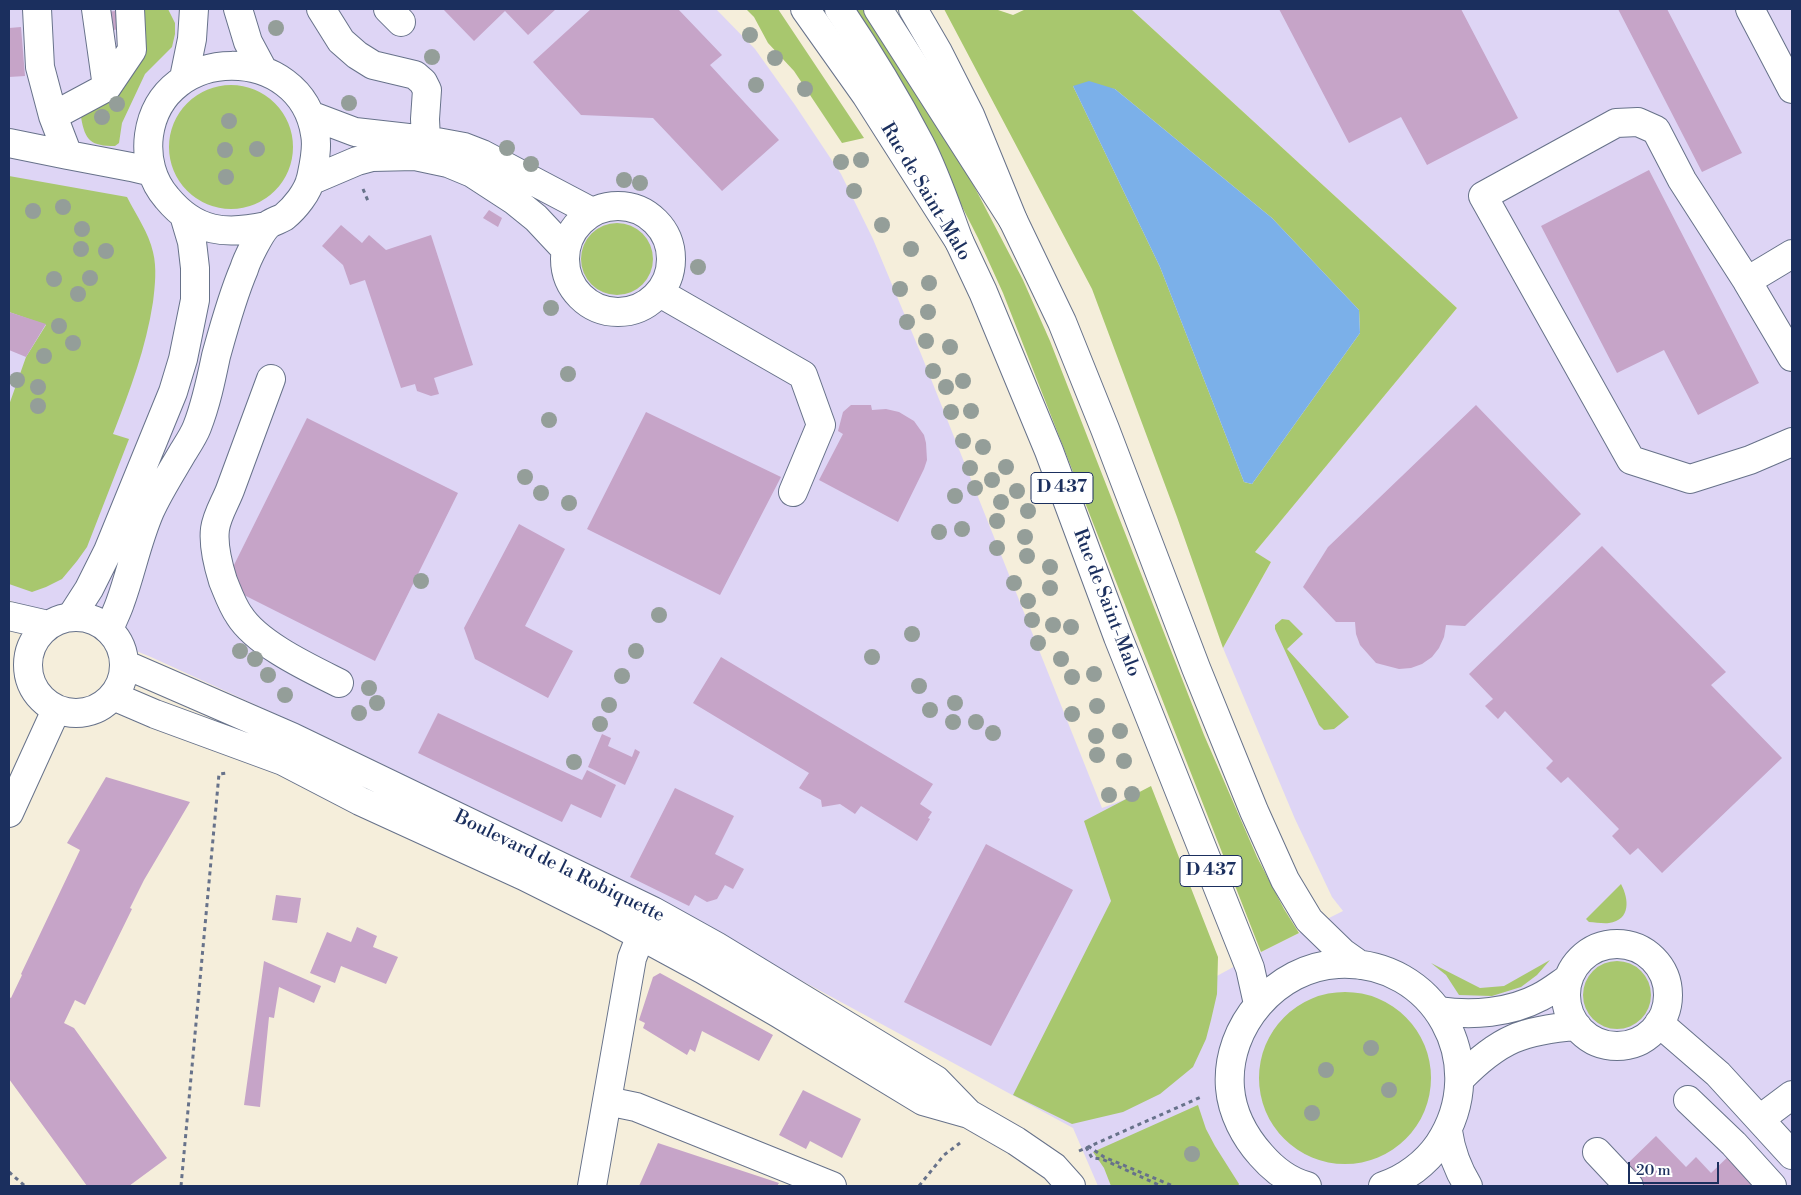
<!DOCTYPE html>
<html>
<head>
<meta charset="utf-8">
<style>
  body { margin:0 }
  #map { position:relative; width:1801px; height:1195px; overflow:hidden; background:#f5eedb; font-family:"Libre Bodoni",serif }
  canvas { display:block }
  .frame { position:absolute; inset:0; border:10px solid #1b2f5e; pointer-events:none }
  .scale { position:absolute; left:1628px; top:1162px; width:91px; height:22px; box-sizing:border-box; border:2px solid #1b2f5e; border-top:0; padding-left:6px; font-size:15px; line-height:18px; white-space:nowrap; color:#1b2f5e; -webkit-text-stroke:4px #fff; paint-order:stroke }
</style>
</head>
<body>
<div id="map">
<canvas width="1801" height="1195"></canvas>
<div class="frame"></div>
<div class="scale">20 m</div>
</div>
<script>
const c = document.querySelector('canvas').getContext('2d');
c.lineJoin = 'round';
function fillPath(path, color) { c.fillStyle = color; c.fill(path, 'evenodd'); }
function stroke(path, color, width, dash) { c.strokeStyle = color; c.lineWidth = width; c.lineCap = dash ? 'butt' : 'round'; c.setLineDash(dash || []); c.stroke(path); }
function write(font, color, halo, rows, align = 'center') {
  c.font = font + ' "Libre Bodoni",serif'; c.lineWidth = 4; c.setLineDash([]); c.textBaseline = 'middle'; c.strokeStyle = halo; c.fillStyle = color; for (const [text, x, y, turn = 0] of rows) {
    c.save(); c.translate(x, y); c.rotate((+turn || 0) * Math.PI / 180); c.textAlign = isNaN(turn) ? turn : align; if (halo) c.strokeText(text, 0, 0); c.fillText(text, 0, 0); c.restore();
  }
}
const built = new Path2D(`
  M9 9H716L755 49 795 105 841 174 873 239 921 354 1102 808 1142 793 1215 977 1261 952 1343 911 1332 897 1295 819 1223 648 1271 562 1254 553 1457 308 1131 9H1792V1186H1098L1073 1128 596 869 339 743 151 657 9 600Z`);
const green = new Path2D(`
  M139 9H168L175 23V34L172 47 145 74 122 123 119 143 115 146C91 146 85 141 81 117L88 109Z
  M746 9H778L864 138 842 143 794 71 768 43 754 17Z
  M850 9H868L963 165 1023 280 1050 341 1204 735 1257 857 1284 909 1299 933 1261 952 1003 293 978 238 946 175Z
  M944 9H995L1013 15 1026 9H1131L1457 308 1255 552 1271 562 1223 648 1177 517 1092 289ZM1073 86 1115 89 1272 218 1359 310 1360 333 1252 484 1244 482 1160 267Z
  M169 147a62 62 0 1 1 124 0a62 62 0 1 1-124 0Z
  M9 176 127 197C136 215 149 233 153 252 157 268 155 286 153 302 146 348 130 390 113 434L129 439 87 547 77 561 62 579 46 587 32 592 9 584V405L26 357 46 325 9 312Z
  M581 259a36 36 0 1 1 72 0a36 36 0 1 1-72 0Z
  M1282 619 1289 620 1303 634 1287 649 1349 717 1334 729 1324 730 1319 725 1275 629V625Z
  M1151 786 1218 957 1217 994 1211 1020 1206 1039 1193 1067 1160 1094 1123 1112 1072 1124 1013 1095 1111 901 1084 821Z
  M1621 884C1629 899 1631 920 1609 923 1603 924 1595 922 1589 922L1586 919Z
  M1550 960 1537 975 1521 987 1492 996 1459 995 1446 975 1431 963 1480 988 1504 986Z
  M1583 995a34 34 0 1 1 68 0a34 34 0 1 1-68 0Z
  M1259 1078a86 86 0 1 1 172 0a86 86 0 1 1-172 0Z
  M1198 1105 1206 1129 1215 1146 1239 1184 1238 1186H1111L1104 1168 1093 1152Z`);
const water = new Path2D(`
  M1089 81 1115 89 1272 218 1359 310 1360 333 1252 484 1244 482 1160 267 1073 86Z`);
const building = new Path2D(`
  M443 9H556L528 35 505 11 474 41Z
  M591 9H678L722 55 710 65 779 140 722 191 653 118 581 115 533 62Z
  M1279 9H1461L1518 118 1427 165 1401 117 1349 143Z
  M1618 9H1667L1742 153 1702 172Z
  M115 11 119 29 100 33 97 13Z
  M21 27 25 76 9 77V28Z
  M1649 170 1759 383 1698 415 1664 350 1617 373 1541 226Z
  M489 210 502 218 498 227 483 218Z
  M341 225 362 243 369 235 386 250 431 235 473 365 434 378 439 394 431 396 417 391 415 384 401 388 365 280 350 285 343 265 322 246Z
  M9 312 46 324 26 357 9 350Z
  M851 405H871L872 410 886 409 899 412 914 421 924 435 926 443 927 460 924 469 898 522 819 480 843 434 838 431 843 412Z
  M1476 405 1581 514 1465 626 1446 625 1444 637 1439 648 1432 657 1422 664 1411 668 1399 669 1376 663 1360 645 1356 634 1355 622H1336L1303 587 1328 547Z
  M646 412 781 477 720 595 587 529Z
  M307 418 458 493 375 661 242 594 233 567Z
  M519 524 565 549 525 626 573 651 548 698 475 659 464 628Z
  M1602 546 1726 672 1711 685 1782 758 1662 873 1638 848 1630 855 1612 836 1619 829 1568 777 1561 783 1546 768 1553 761 1505 711 1498 719 1485 706 1493 699 1469 674Z
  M721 657 933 784 920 804 932 812 928 818 930 819 917 841 861 806 855 814 840 804 822 807 821 800 799 788 809 773 693 703Z
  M438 713 582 780 587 770 616 785 601 818 571 804 562 822 418 753Z
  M602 734 611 738 608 746 632 757 635 749 640 752 625 785 588 767Z
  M106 777 190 802 144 880 130 908 132 909 85 1005 75 1000 64 1023 74 1028 167 1158 129 1186H87L9 1079V997L11 998 22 975 21 974 80 850 67 843Z
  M675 788 734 816 715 854 744 869 733 889 725 885 717 899 707 902 695 895 689 906 630 877Z
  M986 844 1073 890 991 1046 904 1002Z
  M276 895 301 898 297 923 272 920Z
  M357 927 377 936 373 947 398 957 386 984 341 966 335 983 310 973 327 932 351 942Z
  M264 961 321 986 314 1003 279 987 274 1018 269 1017 260 1107 244 1105Z
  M660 973 773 1035 759 1061 702 1031 695 1052 690 1049 687 1055 643 1028 645 1023 639 1020 653 977Z
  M803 1090 861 1119 842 1158 810 1141 806 1149 779 1135Z
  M1656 1136 1686 1167 1696 1157 1711 1173 1732 1153 1763 1186H1643L1624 1167Z
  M658 1143 779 1183 777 1186H639Z`);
const path = new Path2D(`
  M363 189 368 201
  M1088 1146 1104 1157 1173 1186
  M1086 1147 1092 1158 1102 1159 1161 1186
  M1079 1151 1201 1097
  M9 1172 25 1186
  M181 1186 219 774 227 773
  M919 1186 944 1155 960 1143`);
const minor = new Path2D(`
  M37 9 40 67 53 116 68 155 131 167 152 172
  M238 9 248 42 263 70
  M321 9 341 41 357 55 373 65 415 75 423 82 427 90 425 119 426 140
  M388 9 401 22
  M1750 9 1792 89
  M184 78 192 39 194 9
  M107 87 132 50 130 9
  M310 115 355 132 426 140 464 147 482 154 592 212
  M53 116 107 87 96 9
  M9 143 68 155
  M310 181 357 161 372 157 415 156 448 163 472 173 515 201 536 218 565 249
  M565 259a53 53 0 1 1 106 0a53 53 0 1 1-106 0Z
  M1747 281 1792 254
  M660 293 803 375 821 425 793 492
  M1792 357 1747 281 1682 180 1656 130 1638 122 1616 123 1483 196 1631 460 1690 479 1750 460 1792 442
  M271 379C257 416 244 453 230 490 225 503 217 515 215 529 213 545 218 565 223 581 228 593 232 605 239 615 257 644 309 668 339 683
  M71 617 89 589 108 551 173 392 183 359 195 300V268L192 242 184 215
  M109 630C112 621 117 612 120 603 131 573 137 541 150 511 159 491 172 471 183 452 188 444 194 435 197 427 206 404 211 380 216 356 224 327 232 297 244 269 247 259 260 233 267 226 271 222 279 220 284 217 295 208 308 192 311 178 314 164 318 148 315 134 301 43 162 43 149 135 146 158 152 181 167 198 196 233 226 235 267 226
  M9 813 56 710
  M1566 995a51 51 0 1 1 102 0a51 51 0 1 1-102 0Z
  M1439 1011C1472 1016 1510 1013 1540 997 1550 992 1560 984 1569 978
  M1659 1023 1718 1074 1792 1155
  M1460 1079C1499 1039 1523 1030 1577 1026
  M1688 1100 1734 1144 1772 1186
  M607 1101 636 1107 832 1186
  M1760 1119 1792 1095
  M1597 1152 1629 1186
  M592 1186 632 958 641 935`);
const major = new Path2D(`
  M805 9 866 95 959 241 983 292 1049 451 1118 637 1250 968 1258 1004
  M913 9 938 52 970 115 1013 220 1062 322 1105 429 1196 668 1254 811 1285 880 1309 920 1343 953 1360 965
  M9 616 48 625
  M28 665a48 48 0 1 1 96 0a48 48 0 1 1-96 0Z
  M124 664 292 737 653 911 716 946 936 1080 968 1113
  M113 696 155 714 283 761 360 801 524 876 608 918 702 969 778 1013 923 1101 969 1114 1016 1141 1054 1167 1071 1186
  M1448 1131C1451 1152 1457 1168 1468 1186
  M1307 1186C1288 1181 1274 1170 1261 1155 1245 1137 1232 1113 1230 1088 1225 1026 1277 967 1338 964 1435 959 1492 1064 1439 1144 1426 1163 1405 1179 1383 1186`);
const highway = new Path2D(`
  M839 9C868 52 896 98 920 144 936 175 947 209 959 241
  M878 9 1013 220`);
const trees = [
  [276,28],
  [750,35],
  [432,57],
  [775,58],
  [756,85],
  [805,89],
  [349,103],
  [117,104],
  [102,117],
  [229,121],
  [507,148],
  [257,149],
  [225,150],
  [861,160],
  [841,162],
  [531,164],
  [226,177],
  [624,180],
  [640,183],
  [854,191],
  [63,207],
  [33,211],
  [882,225],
  [82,229],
  [81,249],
  [911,249],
  [106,251],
  [698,267],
  [90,278],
  [54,279],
  [929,283],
  [900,289],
  [78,294],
  [551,308],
  [928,312],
  [907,322],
  [59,326],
  [926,341],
  [73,343],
  [950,347],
  [44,356],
  [933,371],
  [568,374],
  [17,380],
  [963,381],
  [38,387],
  [946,387],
  [38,406],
  [971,411],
  [951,412],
  [549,420],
  [963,441],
  [983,447],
  [1006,467],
  [970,468],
  [525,477],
  [992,480],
  [975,488],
  [1017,491],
  [541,493],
  [955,496],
  [1001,502],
  [569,503],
  [1028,511],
  [997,521],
  [962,529],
  [939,532],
  [1025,537],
  [997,548],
  [1027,556],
  [1050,567],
  [421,581],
  [1014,583],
  [1050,588],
  [1028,601],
  [659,615],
  [1032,620],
  [1053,625],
  [1071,627],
  [912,634],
  [1038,643],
  [240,651],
  [636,651],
  [872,657],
  [255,659],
  [1061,659],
  [1094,674],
  [268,675],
  [622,676],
  [1072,677],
  [919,686],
  [369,688],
  [285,695],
  [377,703],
  [955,703],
  [609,705],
  [1097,706],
  [930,710],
  [359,713],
  [1072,714],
  [953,722],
  [976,722],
  [600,724],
  [1120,731],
  [993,733],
  [1096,736],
  [1097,755],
  [1124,761],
  [574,762],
  [1132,794],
  [1109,795],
  [1371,1048],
  [1326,1070],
  [1389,1090],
  [1312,1113],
  [1192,1154]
];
const shields = [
  [1062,488,62],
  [1211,871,62]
];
const shieldNames = [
  ["D 437",1062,488],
  ["D 437",1211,871]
];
const streetNames = [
  ["Rue de Saint-Malo",925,192,59],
  ["Rue de Saint-Malo",1106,603,69],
  ["Boulevard de la Robiquette",559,867,26]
];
fillPath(built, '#ded5f5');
fillPath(green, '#a8c76e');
fillPath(water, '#7bb0e9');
fillPath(building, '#c6a4c8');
stroke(minor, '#67728a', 30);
stroke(major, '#67728a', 30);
stroke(highway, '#67728a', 30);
stroke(path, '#67728a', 3, [4, 4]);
stroke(minor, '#fff', 28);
stroke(major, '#fff', 28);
stroke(highway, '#fff', 28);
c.fillStyle = '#949e99';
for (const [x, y] of trees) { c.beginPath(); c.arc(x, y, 8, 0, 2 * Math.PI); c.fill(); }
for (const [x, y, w] of shields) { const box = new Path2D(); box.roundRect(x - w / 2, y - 15.5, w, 31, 4); c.fillStyle = '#fff'; c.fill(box); stroke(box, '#1b2f5e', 1); }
write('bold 18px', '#1b2f5e', null, shieldNames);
write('19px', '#1b2f5e', '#fff', streetNames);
</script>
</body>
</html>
